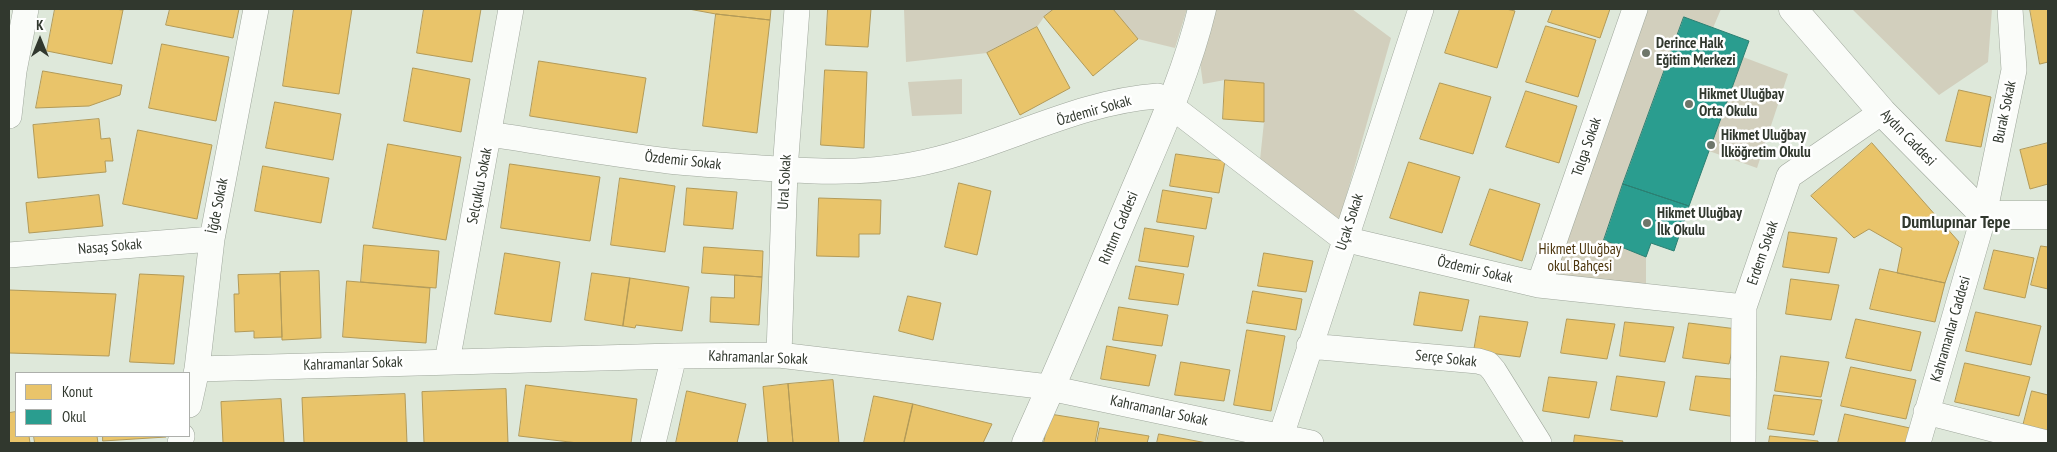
<!DOCTYPE html>
<html>
<head>
<meta charset="utf-8">
<style>
  body { margin:0 }
  #map { position:relative; width:2057px; height:452px; overflow:hidden; background:#dee8da; font-family:"PT Sans Narrow",sans-serif }
  canvas { display:block }
  .frame { position:absolute; inset:0; border:10px solid #31382e; pointer-events:none }
  .legend { position:absolute; left:15px; top:372px; width:175px; height:65px; box-sizing:border-box; background:#fff; border:1px solid #adafab; margin:0; padding:6px 9px; list-style:none; font-size:15px; color:#31382e }
  .legend li { display:flex; align-items:center; gap:10px; height:25px }
  .legend b { width:25px; border:1px solid #adafab }
  .north { position:absolute; left:15px; top:15px; width:50px; height:50px; -webkit-text-stroke:4px #fff; paint-order:stroke; rotate:0deg; font-size:14px; font-weight:700; line-height:20px; text-align:center; color:#31382e }
  .north::after { content:''; display:block; margin:auto; width:18px; height:22px; background:#31382e; clip-path:polygon(50% 0,100% 100%,50% 72%,0 100%) }
</style>
</head>
<body>
<div id="map">
<canvas width="2057" height="452"></canvas>
<div class="frame"></div>
<ul class="legend">
<li><b style="height:14px;background:#e9c46a"></b>Konut</li>
<li><b style="height:14px;background:#2a9d8f"></b>Okul</li>
</ul>
<div class="north">K</div>
</div>
<script>
const c = document.querySelector('canvas').getContext('2d');
c.lineJoin = 'round';
function fillPath(path, color) { c.fillStyle = color; c.fill(path, 'evenodd'); }
function stroke(path, color, width, dash) { c.strokeStyle = color; c.lineWidth = width; c.lineCap = dash ? 'butt' : 'round'; c.setLineDash(dash || []); c.stroke(path); }
function write(font, color, halo, rows, align = 'center') {
  c.font = font + ' "PT Sans Narrow",sans-serif'; c.lineWidth = 5; c.setLineDash([]); c.textBaseline = 'middle'; c.strokeStyle = halo; c.fillStyle = color; for (const [text, x, y, turn = 0] of rows) {
    c.save(); c.translate(x, y); c.rotate((+turn || 0) * Math.PI / 180); c.textAlign = isNaN(turn) ? turn : align; if (halo) c.strokeText(text, 0, 0); c.fillText(text, 0, 0); c.restore();
  }
}
const green = new Path2D(`
  M904 9H1054L1044 17 1037 27 987 53 906 62Z
  M1113 9H1187L1175 48 1138 39Z
  M1202 9H1352L1391 38 1338 225 1260 160 1264 122V83L1225 80 1203 84 1196 33Z
  M1635 9H1721L1713 28 1684 18 1604 240 1646 257V297L1539 285Z
  M1852 9H1992L1988 62 1939 95Z
  M1743 57 1788 74 1757 168 1709 151Z
  M962 79V114L912 116 908 82Z`);
const homes = new Path2D(`
  M55 9H114L123 10 112 64 47 51Z
  M170 9H239L233 38 166 25Z
  M294 9H352L339 94 283 86Z
  M424 9H481L472 62 417 53Z
  M689 9H771L770 20 716 14Z
  M828 9H871L868 47 826 45Z
  M1054 9H1113L1138 39 1093 76 1044 17Z
  M1460 9H1506L1515 11 1497 68 1445 53Z
  M1553 9H1610L1600 38 1548 22Z
  M2030 9H2048V62L2040 64Z
  M716 14 770 20 757 133 703 126Z
  M1546 26 1596 40 1578 97 1526 82Z
  M1037 27 1070 88 1020 115 987 53Z
  M162 44 229 57 216 121 149 108Z
  M539 61 646 78 637 133 530 116Z
  M413 68 470 79 461 132 404 121Z
  M825 70 867 72 864 148 821 145Z
  M43 71 122 85 120 95 89 106 36 108Z
  M1225 80 1264 83V122L1223 119Z
  M1440 83 1491 97 1473 154 1420 139Z
  M1959 90 1991 97 1981 147 1946 141Z
  M1526 91 1577 106 1559 163 1506 147Z
  M275 102 341 114 333 160 266 148Z
  M99 119 101 139 110 138 113 161H105L106 172 38 178 33 125Z
  M138 130 212 145 197 219 123 204Z
  M1872 143 1959 242 1945 283 1897 273 1902 248 1869 229 1854 238 1811 196Z
  M2048 143V184L2030 189 2020 150Z
  M388 144 461 157 446 240 373 228Z
  M1176 154 1225 161 1219 193 1170 186Z
  M1409 162 1460 177 1442 233 1390 218Z
  M510 164 600 177 590 241 501 228Z
  M263 166 329 178 321 223 255 211Z
  M620 178 675 186 665 252 611 245Z
  M959 183 991 191 977 255 945 247Z
  M687 188 737 192 733 229 684 225Z
  M1490 189 1540 204 1522 261 1470 245Z
  M1163 190 1212 198 1206 229 1157 222Z
  M99 195 103 226 29 233 26 203Z
  M819 198 881 200 880 234H859V257L817 256Z
  M1145 228 1194 236 1188 267 1139 261Z
  M1789 232 1837 238 1829 273 1783 267Z
  M364 245 439 251 436 288 361 282Z
  M2041 246 2048 247V289L2031 285Z
  M704 247 763 251 762 277 702 273Z
  M1994 250 2034 258 2025 298 1984 289Z
  M505 253 560 262 551 322 495 314Z
  M1264 253 1313 261 1306 292 1258 286Z
  M1136 266 1184 274 1178 305 1129 299Z
  M1880 269 1945 283 1935 322 1870 309Z
  M319 271 321 338 282 340 280 272Z
  M592 273 630 278 623 326 585 320Z
  M140 274 184 276 174 364 130 362Z
  M280 274 282 337 254 338V331L235 332 234 294H239L238 275Z
  M735 275 762 277 759 325 710 322 711 297 734 298Z
  M630 278 689 287 682 331 636 325 635 328 623 326Z
  M1791 279 1839 285 1831 320 1786 314Z
  M347 281 430 288 426 343 343 337Z
  M9 290 116 294 109 356 9 353Z
  M1253 291 1302 299 1296 330 1247 323Z
  M1420 292 1469 300 1462 331 1414 325Z
  M908 296 941 303 933 340 899 331Z
  M1119 307 1168 315 1162 346 1113 340Z
  M1976 312 2041 326 2031 365 1966 351Z
  M1480 316 1528 322 1520 357 1474 351Z
  M1567 319 1615 324 1607 359 1561 353Z
  M1856 319 1921 332 1911 371 1846 358Z
  M1625 322 1674 327 1665 362 1620 356Z
  M1689 323 1737 329 1729 364 1683 358Z
  M1247 330 1285 336 1271 411 1234 405Z
  M1107 346 1156 355 1149 386 1101 379Z
  M1781 356 1829 362 1821 397 1775 391Z
  M1181 362 1230 370 1224 401 1175 395Z
  M1965 363 2030 377 2019 416 1955 402Z
  M1851 367 1916 380 1906 419 1841 406Z
  M1617 376 1665 382 1657 417 1611 410Z
  M1696 376 1743 380 1736 417 1690 410Z
  M1549 377 1597 382 1589 418 1543 411Z
  M833 380 839 443H793L788 384Z
  M788 384 793 443H768L763 387Z
  M526 385 637 399 631 443H578L519 436Z
  M506 389 508 443H424L422 392Z
  M687 391 746 404 737 443H676Z
  M2032 391 2048 395V436L2022 430Z
  M405 394 407 443H304L302 398Z
  M1774 395 1822 400 1814 435 1768 429Z
  M874 396 913 404 904 443H864Z
  M281 399 284 443H223L221 402Z
  M913 404 992 424 983 443H904Z
  M16 412V436H29L30 443H9V413Z
  M1050 414 1099 422 1095 443H1044Z
  M1845 414 1910 428 1906 443H1838Z
  M1100 428 1149 436 1147 443H1097Z
  M1159 434 1207 443H1157Z
  M1575 435 1623 441 1622 443H1574Z
  M34 436H97L98 443H35Z
  M103 436H166V437L103 441Z
  M1770 436 1818 441V443H1769Z`);
const schools = new Path2D(`
  M1684 17 1749 41 1689 206 1623 184Z
  M1623 184 1689 206 1674 251 1651 243 1646 257 1604 240Z`);
const street = new Path2D(`
  M9 116 14 71 26 9
  M489 134C549 143 609 154 669 161 695 164 722 165 748 167 802 171 858 175 911 165 995 150 1072 102 1158 96L1344 239 1539 285 1744 307
  M9 255 212 239
  M1539 285 1635 9
  M1309 346 1478 361 1488 364 1494 371 1539 443
  M779 355 785 170 797 9
  M447 362 511 9
  M197 369 674 356 779 355 1040 386 1311 443
  M189 405 197 369 212 239 256 9
  M1926 412 2047 443
  M1281 436 1421 9
  M180 443 182 436
  M653 443 674 356
  M1743 443 1744 307 1789 176 1882 112
  M1918 443 1984 215 2014 70 2010 9`);
const secondary = new Path2D(`
  M1793 9 1882 112 1984 215H2048
  M1026 443C1062 364 1095 284 1129 204 1156 140 1186 76 1202 9`);
const markers = [
  [1646,53,5,"#6e766a"],
  [1689,104,5,"#6e766a"],
  [1711,145,5,"#6e766a"],
  [1647,223,5,"#6e766a"]
];
const poiNames = [
  ["Derince Halk",1656,44],
  ["Eğitim Merkezi",1656,61],
  ["Hikmet Uluğbay",1699,95],
  ["Orta Okulu",1699,112],
  ["Hikmet Uluğbay",1721,136],
  ["İlköğretim Okulu",1721,153],
  ["Hikmet Uluğbay",1657,214],
  ["İlk Okulu",1657,231]
];
const streetNames = [
  ["Özdemir Sokak",1094,111,-16],
  ["Burak Sokak",2005,112,-78],
  ["Aydın Caddesi",1908,138,46],
  ["Tolga Sokak",1587,147,-71],
  ["Özdemir Sokak",683,161,6],
  ["Ural Sokak",785,182,-87],
  ["Selçuklu Sokak",480,186,-79],
  ["İğde Sokak",218,206,-79],
  ["Uçak Sokak",1350,222,-72],
  ["Rıhtım Caddesi",1119,228,-67],
  ["Nasaş Sokak",110,247,-5],
  ["Erdem Sokak",1763,253,-71],
  ["Özdemir Sokak",1475,270,13],
  ["Kahramanlar Caddesi",1951,329,-74],
  ["Kahramanlar Sokak",758,358,2],
  ["Serçe Sokak",1446,359,6],
  ["Kahramanlar Sokak",353,364,-2],
  ["Kahramanlar Sokak",1159,411,12]
];
const parkNames = [
  ["Hikmet Uluğbay",1580,250],
  ["okul Bahçesi",1580,267]
];
const quarterNames = [
  ["Dumlupınar Tepe",1956,223]
];
fillPath(green, '#d2cfbd');
fillPath(homes, '#e9c46a');
stroke(homes, '#b29a58', 1);
fillPath(schools, '#2a9d8f');
stroke(schools, '#2c7f72', 1);
stroke(street, '#9fa79c', 26);
stroke(secondary, '#9fa79c', 29);
stroke(street, '#fafcf9', 25);
stroke(secondary, '#fafcf9', 28);
for (const [x, y, r, color] of markers) { const dot = new Path2D(); dot.arc(x, y, r, 0, 2 * Math.PI); c.fillStyle = color; c.fill(dot); stroke(dot, '#fff', 2); }
write('bold 15px', '#31382e', '#fff', poiNames, 'left');
write('15px', '#31382e', '#fff', streetNames);
write('15px', '#4b340c', '#fff', parkNames);
write('bold 18px', '#31382e', '#fff', quarterNames);
</script>
</body>
</html>
